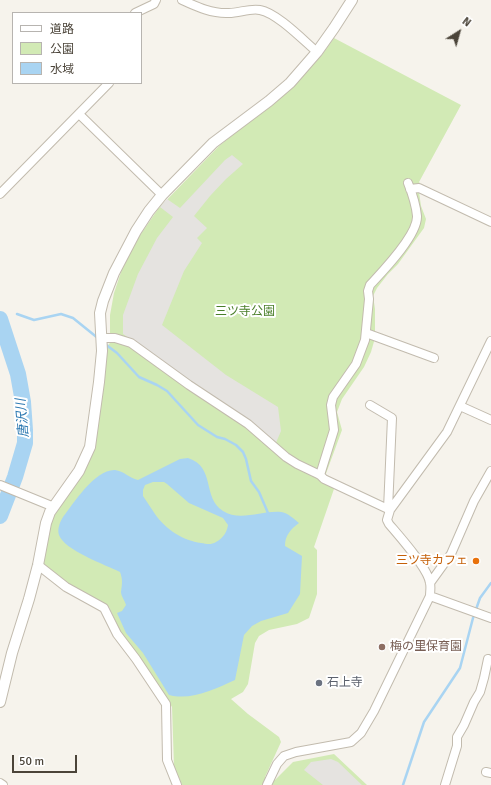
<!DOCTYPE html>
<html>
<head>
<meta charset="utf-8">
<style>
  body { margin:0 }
  #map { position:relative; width:491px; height:785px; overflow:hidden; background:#f6f3ec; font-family:Signika,"Noto Sans JP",sans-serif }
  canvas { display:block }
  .legend { position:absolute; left:12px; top:12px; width:130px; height:72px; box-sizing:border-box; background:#fff; border:1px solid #b7b4b0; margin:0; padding:5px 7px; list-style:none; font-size:12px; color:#4b4439 }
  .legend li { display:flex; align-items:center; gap:8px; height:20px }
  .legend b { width:20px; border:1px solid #b7b4b0 }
  .north { position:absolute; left:439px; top:12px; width:40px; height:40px; -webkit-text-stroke:3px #fff; paint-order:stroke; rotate:37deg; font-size:11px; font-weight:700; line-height:16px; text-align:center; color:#4b4439 }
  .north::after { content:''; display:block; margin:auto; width:14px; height:18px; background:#4b4439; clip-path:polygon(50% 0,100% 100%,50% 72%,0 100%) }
  .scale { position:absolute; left:12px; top:755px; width:65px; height:18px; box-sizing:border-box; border:2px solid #4b4439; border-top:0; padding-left:5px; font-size:12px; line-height:14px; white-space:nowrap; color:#4b4439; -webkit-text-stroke:3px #fff; paint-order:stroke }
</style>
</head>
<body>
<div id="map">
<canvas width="491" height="785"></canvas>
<ul class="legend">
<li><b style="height:5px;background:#fff"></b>道路</li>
<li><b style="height:11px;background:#d2eab5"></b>公園</li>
<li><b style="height:11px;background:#a9d4f2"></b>水域</li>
</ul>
<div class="north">N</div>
<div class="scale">50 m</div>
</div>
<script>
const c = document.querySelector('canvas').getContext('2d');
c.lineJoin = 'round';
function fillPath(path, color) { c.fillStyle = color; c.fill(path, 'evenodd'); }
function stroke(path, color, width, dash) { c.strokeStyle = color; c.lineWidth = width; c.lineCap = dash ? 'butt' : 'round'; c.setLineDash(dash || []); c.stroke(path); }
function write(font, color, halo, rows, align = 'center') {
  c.font = font + ' Signika,"Noto Sans JP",sans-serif'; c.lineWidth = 4; c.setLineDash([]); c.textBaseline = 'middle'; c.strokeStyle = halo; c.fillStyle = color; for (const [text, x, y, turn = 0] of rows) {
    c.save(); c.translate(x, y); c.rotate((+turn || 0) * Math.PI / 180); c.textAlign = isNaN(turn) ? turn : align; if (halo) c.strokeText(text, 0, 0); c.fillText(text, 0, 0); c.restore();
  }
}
const green = new Path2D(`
  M334 38 461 105 419 182 422 186 419 192 421 206 426 219 424 228 398 264 388 274 377 288 373 296 375 309V338L371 352 364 367 342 399 337 412 342 430 324 479 335 486 314 547 317 550V594L309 618 297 624 269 630 259 636 255 643 248 684 243 692 231 699 248 714 279 737 281 742 265 777 275 780 293 762 334 754 367 785H182L174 766 172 707 140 658 122 635 109 607 70 586 39 563 49 521 80 472 105 348 110 343V315L114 293 123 266 134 244 158 209 219 146 295 84 321 56Z`);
const parking = new Path2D(`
  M232 155 243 164 226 179 210 196 194 216 207 228 197 238 202 243 184 271 162 325 226 375 278 407 281 431 275 445 262 430 123 334V315L138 274 157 238 173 217 160 207 167 199 180 208 225 160Z
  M331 759 338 762 362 785H323L304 770 311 762Z`);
const water = new Path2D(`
  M188 458C216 467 202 498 223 511 240 522 263 510 281 512 288 513 294 519 299 523 291 529 285 535 285 546L302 556 300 594 288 613 261 621 252 626 244 635 235 680C215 689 191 701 169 695L143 653 126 633 117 613 122 611 126 605C125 601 121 596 121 592 122 584 123 580 120 572 106 565 64 550 59 535 57 529 60 522 63 517 74 503 95 469 115 470 124 471 129 478 138 480L180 459ZM153 482H164L167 484 189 503 223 518 228 525C227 532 223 538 216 542 211 545 207 544 201 543 184 541 165 529 155 514 151 508 147 502 143 496V490L145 485Z`);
const stream = new Path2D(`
  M17 314 34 320 61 314 73 318 99 339
  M105 344 117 353 139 377 157 385 167 391 198 425 217 437 225 439 236 445 243 452 246 459 251 481 259 492 268 513V516
  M403 785 424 722 460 668 473 618 480 598 491 583`);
const river = new Path2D(`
  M0 319 18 374 23 402 25 430V443L15 477 0 516`);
const minor = new Path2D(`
  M182 0C197 7 213 14 229 13 239 13 250 8 260 10 277 13 303 40 317 52
  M135 13 154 4 156 0
  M79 114 162 195
  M410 189 419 188 491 222
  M0 194 109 83
  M366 333 434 358
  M101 338H115L131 343 189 385 248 424 286 457 297 464 320 475 324 479 390 510
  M370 405 392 418 388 509
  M460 406 491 420
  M320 475 334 430 331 405 333 397 356 364 365 340 369 299 368 291 370 285C383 271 418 235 417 216 416 205 412 193 408 183
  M0 485 54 507
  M38 565 66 587 104 608 117 634 136 659 166 704 167 760 177 785
  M430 583 451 554 474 501 491 471
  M430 596 491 618
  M486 772 491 773
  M0 783 3 785
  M267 785 277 764 284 756 296 752 351 742 361 733 374 711 430 596C430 592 431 587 430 583 428 568 400 537 389 524L387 520 390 510 447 432 491 341
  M445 785 457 746V737L464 725 474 702 480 692 484 678 488 659`);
const tertiary = new Path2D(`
  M0 702 12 653 29 599 38 565 46 523 50 512 79 471 90 447 99 382 102 351 100 313 103 301 114 273 136 231 149 211 162 195 213 143 269 101 290 83 317 52 334 28 352 0`);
const markers = [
  [476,561,4,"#e8710a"],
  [382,647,4,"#8d6e63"],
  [319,683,4,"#6b7280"]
];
const parkNames = [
  ["三ツ寺公園",245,312]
];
const foodNames = [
  ["三ツ寺カフェ",468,561]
];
const educationNames = [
  ["梅の里保育園",390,647]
];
const worshipNames = [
  ["石上寺",327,683]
];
const waterNames = [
  ["唐沢川",23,418,-95]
];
fillPath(green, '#d2eab5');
fillPath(parking, '#e5e3e0');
fillPath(water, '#a9d4f2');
stroke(stream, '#a9d4f2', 2.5);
stroke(river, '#a9d4f2', 16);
stroke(minor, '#c2bbae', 10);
stroke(tertiary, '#c2bbae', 12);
stroke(minor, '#fff', 8);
stroke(tertiary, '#fff', 10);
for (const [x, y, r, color] of markers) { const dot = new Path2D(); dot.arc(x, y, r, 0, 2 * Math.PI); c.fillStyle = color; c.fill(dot); stroke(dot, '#fff', 1.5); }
write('12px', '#4a7f2a', '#fff', parkNames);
write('12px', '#c56008', '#fff', foodNames, 'right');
write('12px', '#785e54', '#fff', educationNames, 'left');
write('12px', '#5b616d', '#fff', worshipNames, 'left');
write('italic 13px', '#2e7ab2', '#fff', waterNames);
</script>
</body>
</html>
